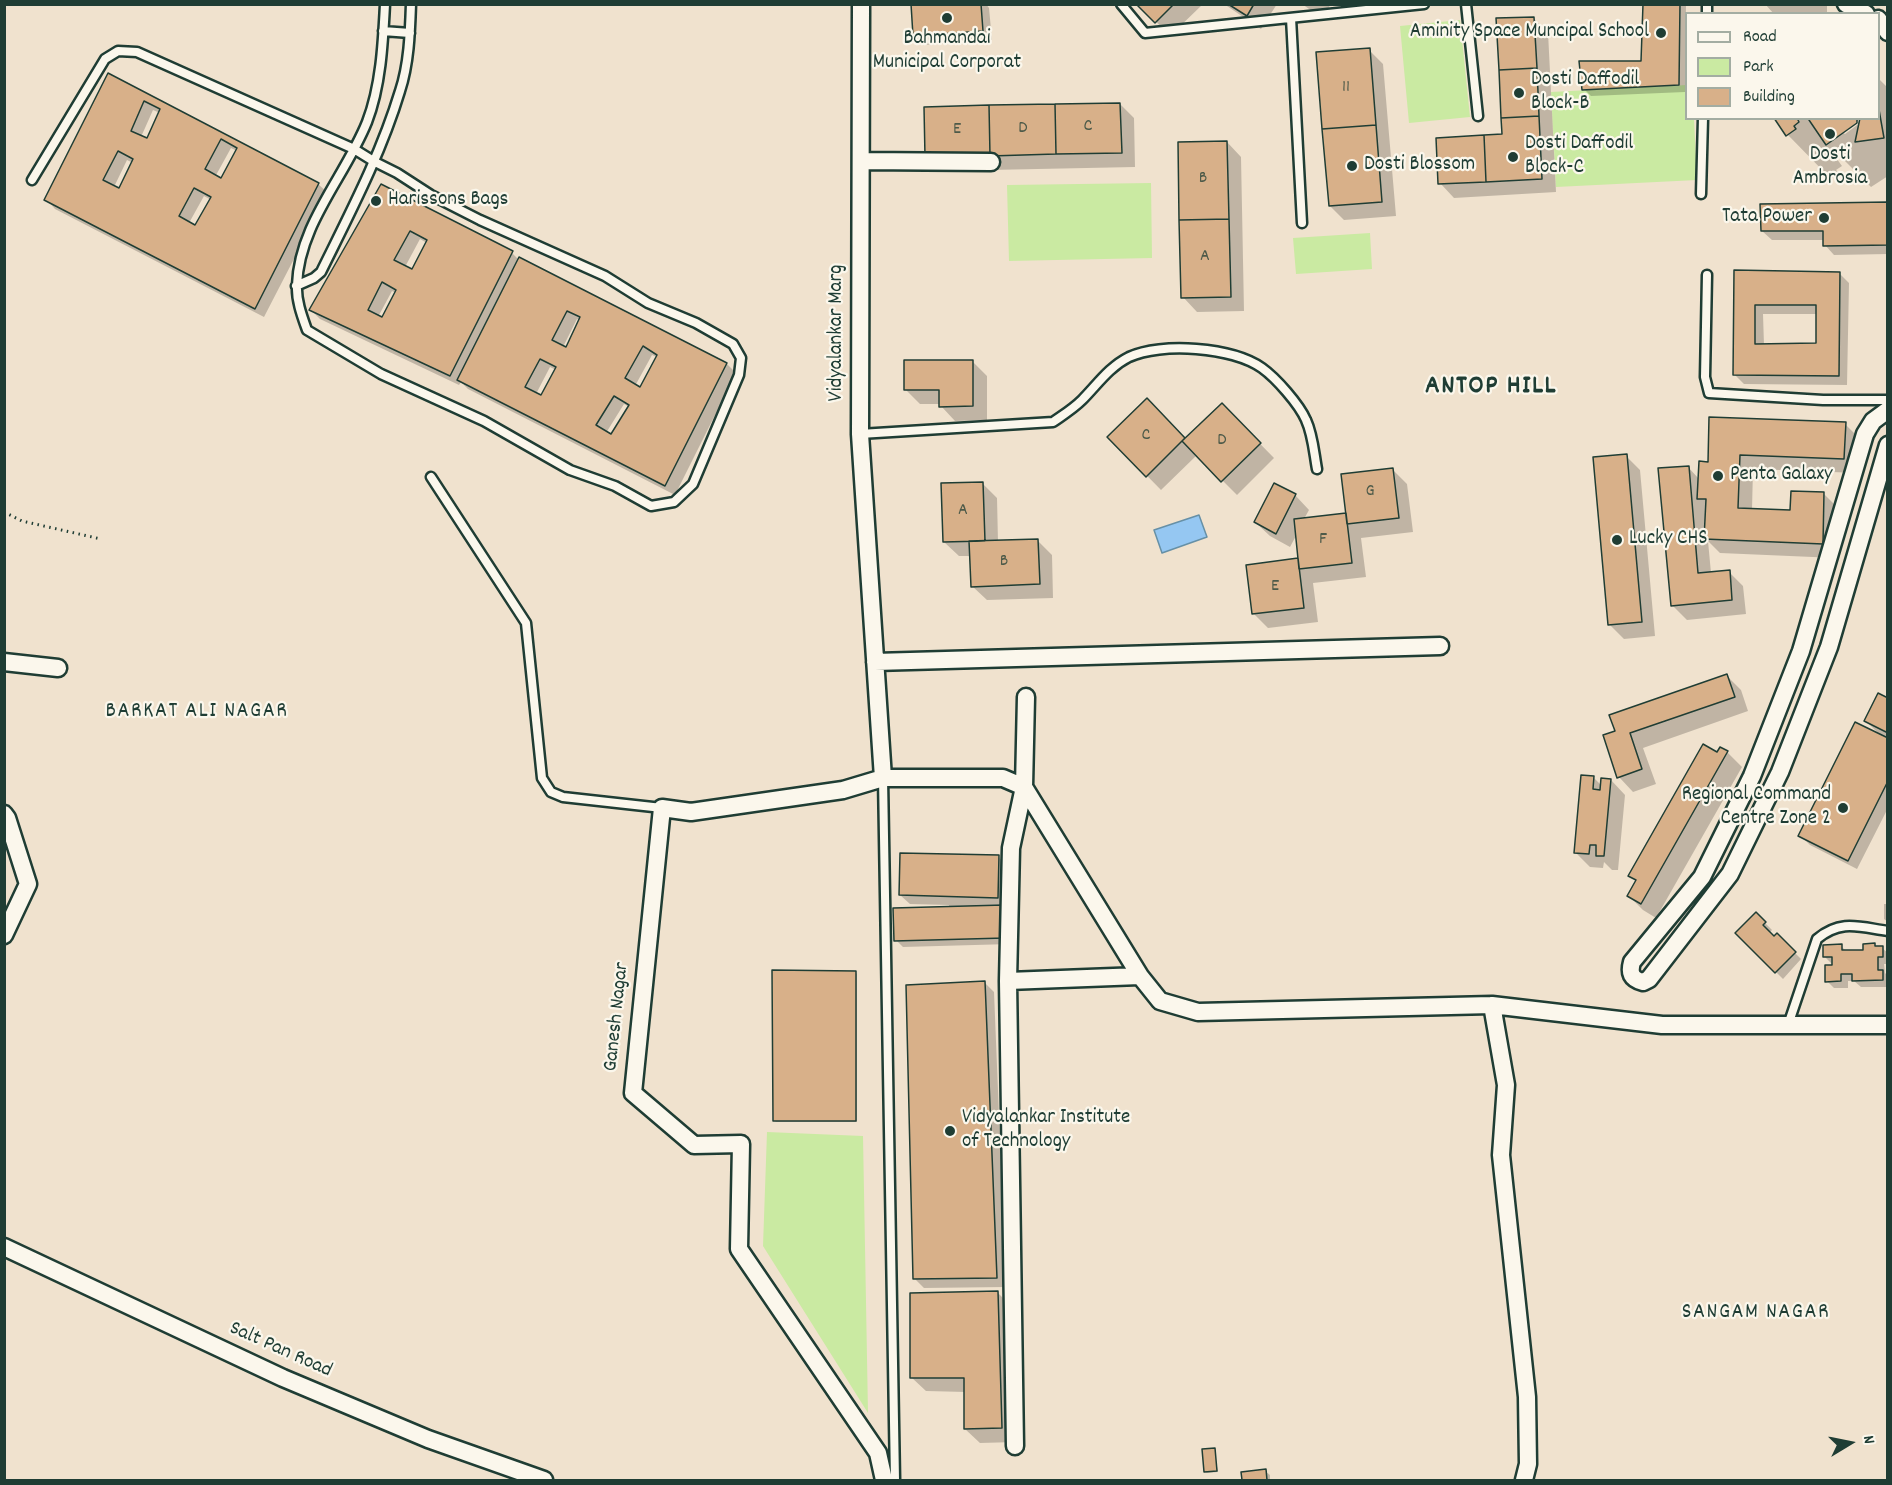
<!DOCTYPE html>
<html>
<head>
<meta charset="utf-8">
<style>
  body { margin:0 }
  #map { position:relative; width:1892px; height:1485px; overflow:hidden; background:#f0e2ce; font-family:Dekko,sans-serif }
  canvas { display:block }
  .frame { position:absolute; inset:0; border:6px solid #1f3d34; pointer-events:none }
  .legend { position:absolute; left:1685px; top:12px; width:195px; height:108px; box-sizing:border-box; background:#fbf7ec; border:2px solid #a3ada2; margin:0; padding:8px 10px; list-style:none; font-size:18px; color:#1f3d34 }
  .legend li { display:flex; align-items:center; gap:12px; height:30px }
  .legend b { width:30px; border:2px solid #a3ada2 }
  .north { position:absolute; left:1820px; top:1413px; width:60px; height:60px; -webkit-text-stroke:4px #fbf7ec; paint-order:stroke; rotate:80deg; font-size:16px; font-weight:700; line-height:24px; text-align:center; color:#1f3d34 }
  .north::after { content:''; display:block; margin:auto; width:21px; height:27px; background:#1f3d34; clip-path:polygon(50% 0,100% 100%,50% 72%,0 100%) }
</style>
</head>
<body>
<div id="map">
<canvas width="1892" height="1485"></canvas>
<div class="frame"></div>
<ul class="legend">
<li><b style="height:8px;background:#fbf7ec"></b>Road</li>
<li><b style="height:16px;background:#caeaa2"></b>Park</li>
<li><b style="height:16px;background:#d8b089"></b>Building</li>
</ul>
<div class="north">N</div>
</div>
<script>
const c = document.querySelector('canvas').getContext('2d');
c.lineJoin = 'round';
function fillPath(path, color) { c.fillStyle = color; c.fill(path, 'evenodd'); }
function stroke(path, color, width, dash) { c.strokeStyle = color; c.lineWidth = width; c.lineCap = dash ? 'butt' : 'round'; c.setLineDash(dash || []); c.stroke(path); }
function write(font, color, halo, rows, align = 'center') {
  c.font = font + ' Dekko,sans-serif'; c.lineWidth = 4.5; c.setLineDash([]); c.textBaseline = 'middle'; c.strokeStyle = halo; c.fillStyle = color; for (const [text, x, y, turn = 0] of rows) {
    c.save(); c.translate(x, y); c.rotate((+turn || 0) * Math.PI / 180); c.textAlign = isNaN(turn) ? turn : align; if (halo) c.strokeText(text, 0, 0); c.fillText(text, 0, 0); c.restore();
  }
}
const green = new Path2D(`
  M1460 20 1470 117 1409 123 1400 26Z
  M1686 85V118L1694 119 1697 180 1556 187 1551 92Z
  M1151 183 1152 258 1009 261 1007 185Z
  M1370 233 1372 269 1296 274 1293 238Z
  M767 1132 863 1136 868 1413 763 1246Z`);
const water = new Path2D(`
  M1199 515 1207 537 1162 553 1154 530Z`);
const shadow = new Path2D(`
  M913 4H986L989 8 992 40 924 45 915 36Z
  M1139 4H1202V5L1170 36Z
  M1224 4H1277L1261 29Z
  M1302 4H1331L1322 18Z
  M1645 4H1686L1685 92 1591 96 1584 89 1643 63Z
  M1765 4H1827V14H1774Z
  M1533 18 1548 32 1556 192 1454 198 1440 183 1503 136Z
  M1369 50 1383 64 1396 216 1344 220 1330 206Z
  M109 75 318 184 328 193 264 317 55 209 46 199ZM153 110 160 113 148 140 141 137ZM231 148 237 151 222 180 215 177ZM127 160 133 163 120 190 114 187ZM204 196 211 200 196 227 189 223Z
  M1878 78 1888 88V176L1871 187 1837 153 1834 155 1842 166 1836 170 1839 173 1831 179 1788 135 1776 118H1861L1842 132 1845 134 1864 120 1878 118Z
  M1120 104 1134 118 1135 167 941 171 926 156Z
  M1227 142 1241 157 1244 311 1197 312 1183 297Z
  M382 186 512 253 519 260 727 364 736 373 675 495 468 389 461 382 459 385 320 319 311 310ZM420 239 427 243 412 271 405 267ZM392 291 396 293 382 319 378 317ZM577 319 580 321 566 349 563 347ZM652 355 657 357 640 389 635 386ZM550 367 556 370 541 397 536 394ZM624 404 629 407 612 436 606 433Z
  M1888 204V254L1834 255 1825 245 1824 240H1772L1762 231Z
  M1736 272 1839 273 1849 283 1847 385 1744 384 1734 374ZM1763 314H1817L1818 345H1764Z
  M972 361 987 376V420L955 421 941 406V404H920L906 390Z
  M1147 400 1186 440 1222 405 1274 458 1237 495 1197 455 1161 490 1109 437Z
  M1845 424 1859 438 1858 473 1753 469 1752 510 1792 511 1824 494 1838 508 1836 558 1720 553 1708 541 1711 573 1729 572 1743 586 1746 614 1687 620 1672 605 1688 467 1699 479 1709 463Z
  M1626 456 1640 470 1655 636 1624 639 1610 625Z
  M1393 470 1407 484 1413 532 1361 538 1366 577 1313 583 1318 622 1268 628 1254 614 1300 560 1297 534 1290 547 1270 536 1255 522 1295 495 1309 510 1304 519 1348 514Z
  M982 483 997 498 998 542 1037 540 1052 555 1053 598 987 600 972 586 971 556H959L944 542Z
  M1727 676 1741 690 1748 711 1643 748 1656 784 1633 792 1619 777 1605 736Z
  M1888 699V808L1857 869 1810 845 1800 835 1881 736 1866 721Z
  M1721 749 1727 752 1742 767 1656 918 1643 910 1629 896 1637 882 1630 876Z
  M1593 777 1602 786 1611 780 1625 795 1618 870H1612L1604 862 1603 868 1590 867 1575 852Z
  M998 857 1008 866 1011 944 903 947 896 940 949 908V905L910 904 900 895Z
  M1884 904H1888V922L1884 919Z
  M1756 914 1772 930 1769 933 1774 938 1777 935 1801 959 1783 979 1737 933Z
  M1874 945 1877 948H1882L1888 953V964H1884L1885 973 1888 976V987H1861L1854 981H1848V988H1834L1827 981 1835 967 1825 957 1841 946 1847 952 1865 951Z
  M855 972 857 974V1122H776L774 1120Z
  M985 983 994 992 1006 1287 924 1288 915 1279Z
  M997 1292 1012 1307 1016 1442 980 1443 965 1429 966 1392 926 1391 911 1377Z
  M1214 1450 1218 1472 1207 1473 1205 1472Z
  M1265 1471 1270 1475V1480H1243L1242 1473Z`);
const building = new Path2D(`
  M911 4H981L983 31 913 36Z
  M1136 4H1174L1155 23Z
  M1228 4H1254L1247 16Z
  M1643 4H1680L1679 85 1582 90 1579 61H1641Z
  M1534 17 1537 68 1499 70 1496 18Z
  M1370 48 1376 125 1322 129 1316 52Z
  M1537 68 1539 116 1501 118 1499 70Z
  M108 73 319 183 255 309 44 200ZM144 101 160 109 147 138 131 131ZM221 139 237 148 221 178 205 169ZM118 151 133 159 119 188 103 180ZM194 188 211 197 195 225 179 216Z
  M1120 103 1122 153 1056 154 1055 104Z
  M1055 104 1056 154 990 156 989 105Z
  M1878 104 1884 138 1855 142 1860 118H1878Z
  M989 105 990 156 925 157 924 107Z
  M1539 116 1542 179 1486 182 1484 135 1502 134 1501 118Z
  M1774 118H1797L1799 122 1794 126 1796 129 1786 136Z
  M1811 118H1857V123L1826 145 1809 120Z
  M1376 125 1382 202 1329 206 1322 129Z
  M1484 135 1486 182 1438 184 1436 138Z
  M1227 141 1229 219 1179 220 1178 142Z
  M381 184 513 251 450 376 309 310ZM410 231 427 240 412 269 394 260ZM382 282 396 290 382 317 368 310Z
  M1888 202V245L1823 246V231H1761L1760 204Z
  M1229 219 1231 297 1181 298 1179 220Z
  M519 257 727 363 665 486 457 380ZM567 311 580 317 566 347 552 340ZM643 346 657 355 640 387 625 378ZM540 359 556 367 541 395 525 387ZM614 396 629 405 611 434 596 425Z
  M1734 270 1840 272 1839 376 1733 375ZM1755 305H1816V343L1755 344Z
  M904 360H973V406L939 407V390H904Z
  M1147 398 1185 438 1146 477 1107 437Z
  M1222 403 1261 443 1221 482 1182 441Z
  M1709 417 1846 422 1844 459 1740 455 1738 508 1790 510 1791 491 1824 492 1823 544 1704 539 1706 499H1697L1699 461 1708 462Z
  M1627 454 1642 622 1608 625 1593 457Z
  M1689 466 1698 573 1730 570 1732 600 1671 606 1658 468Z
  M1393 468 1399 518 1347 524 1341 474Z
  M983 482 985 541 943 542 941 483Z
  M1274 483 1296 494 1276 534 1254 522Z
  M1346 513 1352 563 1299 569 1294 519Z
  M1038 539 1040 584 971 587 969 541Z
  M1298 558 1304 608 1252 614 1246 565Z
  M1727 674 1735 697 1630 733 1642 769 1617 778 1603 735 1615 731 1609 715Z
  M1878 693 1888 698V733L1864 721Z
  M1855 722 1888 738V781L1848 861 1798 836Z
  M1703 744 1717 752 1720 747 1728 751 1641 904 1627 896 1636 880 1628 876Z
  M1581 775 1594 776 1593 789 1600 790 1601 778 1611 779 1604 856H1596V845H1590L1589 854 1574 853Z
  M900 853 999 855 998 898 899 895Z
  M1004 905 1005 938 894 941 893 908Z
  M1756 912 1766 922 1763 925 1774 936 1777 933 1796 952 1775 973 1735 933Z
  M1875 943V946H1883V957H1878V970H1883V980L1852 981V974H1841V981L1825 982V965H1832V957H1823V945L1842 944V950H1863V944Z
  M772 970 856 971V1121H773Z
  M985 981 997 1278 913 1279 906 985Z
  M998 1291 1002 1428 964 1429V1378H910V1293Z
  M1215 1448 1217 1471 1204 1472 1202 1449Z
  M1266 1469 1267 1480H1242L1241 1472Z`);
const path = new Path2D(`
  M4 512 22 521 101 539`);
const lane = new Path2D(`
  M1121 4 1145 33 1424 4
  M1466 4 1478 116
  M1707 14V4
  M1291 18 1302 223
  M383 31 410 33
  M32 180 105 59 118 51 137 52 354 149 375 162 397 173 431 195 480 220 605 276 648 303 696 323 733 344 741 358 739 375 693 484 674 502 651 506 615 486 570 470 484 421 381 374 307 330C302 316 296 300 297 285 299 224 345 177 367 122 381 86 383 43 385 4
  M1701 194 1703 118
  M1707 275 1705 377 1709 393 1823 400H1888
  M296 286 314 278 321 272C350 213 381 154 400 91 409 64 410 33 411 4
  M860 434 1053 422C1063 415 1073 409 1082 400 1097 385 1109 367 1129 357 1161 342 1232 347 1262 368 1276 378 1299 404 1306 420 1313 435 1314 453 1317 469
  M431 477 526 623 542 778 551 792 563 797 662 808
  M883 778 895 1480
  M1788 1025 1817 939C1841 919 1859 927 1888 931`);
const street = new Path2D(`
  M861 4 860 434 883 778
  M1846 4 1866 14
  M1878 19 1888 32
  M861 161 991 162
  M1888 410 1873 421 1865 434 1801 651 1752 776 1702 877 1632 962C1629 973 1631 979 1643 982L1649 979 1730 874 1780 772 1829 647 1888 445
  M4 662 58 668
  M875 662 1440 646
  M4 814 7 818 28 884 4 935
  M1008 981 1140 976
  M1492 1005 1506 1085 1501 1155 1527 1397 1528 1464 1524 1480
  M4 1247 283 1378 428 1439 544 1480
  M1015 1446 1008 981 1011 848 1024 787 1026 697
  M884 1480 878 1453 739 1249 741 1144 694 1145 633 1093 662 808 691 812 843 790 883 778H1003L1024 787 1140 976 1160 1001 1198 1012 1492 1005 1662 1025H1888`);
const markers = [
  [947,18,6,"#1f3d34"],
  [1661,33,6,"#1f3d34"],
  [1519,93,6,"#1f3d34"],
  [1830,134,6,"#1f3d34"],
  [1513,157,6,"#1f3d34"],
  [1352,166,6,"#1f3d34"],
  [376,201,6,"#1f3d34"],
  [1824,218,6,"#1f3d34"],
  [1718,476,6,"#1f3d34"],
  [1617,540,6,"#1f3d34"],
  [1843,808,6,"#1f3d34"],
  [950,1131,6,"#1f3d34"]
];
const numberNames = [
  ["11",1346,89],
  ["C",1088,128],
  ["D",1023,130],
  ["E",957,131],
  ["B",1203,180],
  ["A",1205,258],
  ["C",1146,437],
  ["D",1222,442],
  ["G",1370,493],
  ["A",963,512],
  ["F",1323,541],
  ["B",1004,563],
  ["E",1275,588]
];
const poiNames = [
  ["Aminity Space Muncipal School",1649,33,"right"],
  ["Bahmandai",947,40,"center"],
  ["Municipal Corporat",947,64,"center"],
  ["Dosti Daffodil",1531,81],
  ["Block-B",1531,105],
  ["Dosti Daffodil",1525,145],
  ["Block-C",1525,169],
  ["Dosti",1830,156,"center"],
  ["Ambrosia",1830,180,"center"],
  ["Dosti Blossom",1364,166],
  ["Harissons Bags",388,201],
  ["Tata Power",1812,218,"right"],
  ["Penta Galaxy",1730,476],
  ["Lucky CHS",1629,540],
  ["Regional Command",1831,796,"right"],
  ["Centre Zone 2",1831,820,"right"],
  ["Vidyalankar Institute",962,1119],
  ["of Technology",962,1143]
];
const streetNames = [
  ["Vidyalankar Marg",838,333,-90],
  ["Ganesh Nagar",618,1017,-84],
  ["Salt Pan Road",280,1351,24]
];
const neighbourhoodNames = [
  ["BARKAT ALI NAGAR",197,713],
  ["SANGAM NAGAR",1756,1314]
];
const districtNames = [
  ["ANTOP HILL",1491,388]
];
fillPath(green, '#caeaa2');
fillPath(water, '#95c7f2');
stroke(water, '#6690a6', 1.5);
fillPath(shadow, '#0003');
fillPath(building, '#d8b089');
stroke(building, '#1f3d34', 1.5);
stroke(lane, '#1f3d34', 13);
stroke(street, '#1f3d34', 21);
stroke(path, '#1f3d34', 3, [1.5, 4.5]);
stroke(lane, '#fbf7ec', 8);
stroke(street, '#fbf7ec', 16);
for (const [x, y, r, color] of markers) { const dot = new Path2D(); dot.arc(x, y, r, 0, 2 * Math.PI); c.fillStyle = color; c.fill(dot); stroke(dot, '#fbf7ec', 2); }
write('18px', '#4d5a49', null, numberNames);
write('21px', '#1f3d34', '#fbf7ec', poiNames, 'left');
write('21px', '#1f3d34', '#fbf7ec', streetNames);
c.letterSpacing = '1.5px';
write('22px', '#1f3d34', '#fbf7ec', neighbourhoodNames);
c.letterSpacing = '0px';
c.letterSpacing = '1.5px';
write('bold 27px', '#1f3d34', '#fbf7ec', districtNames);
c.letterSpacing = '0px';
</script>
</body>
</html>
